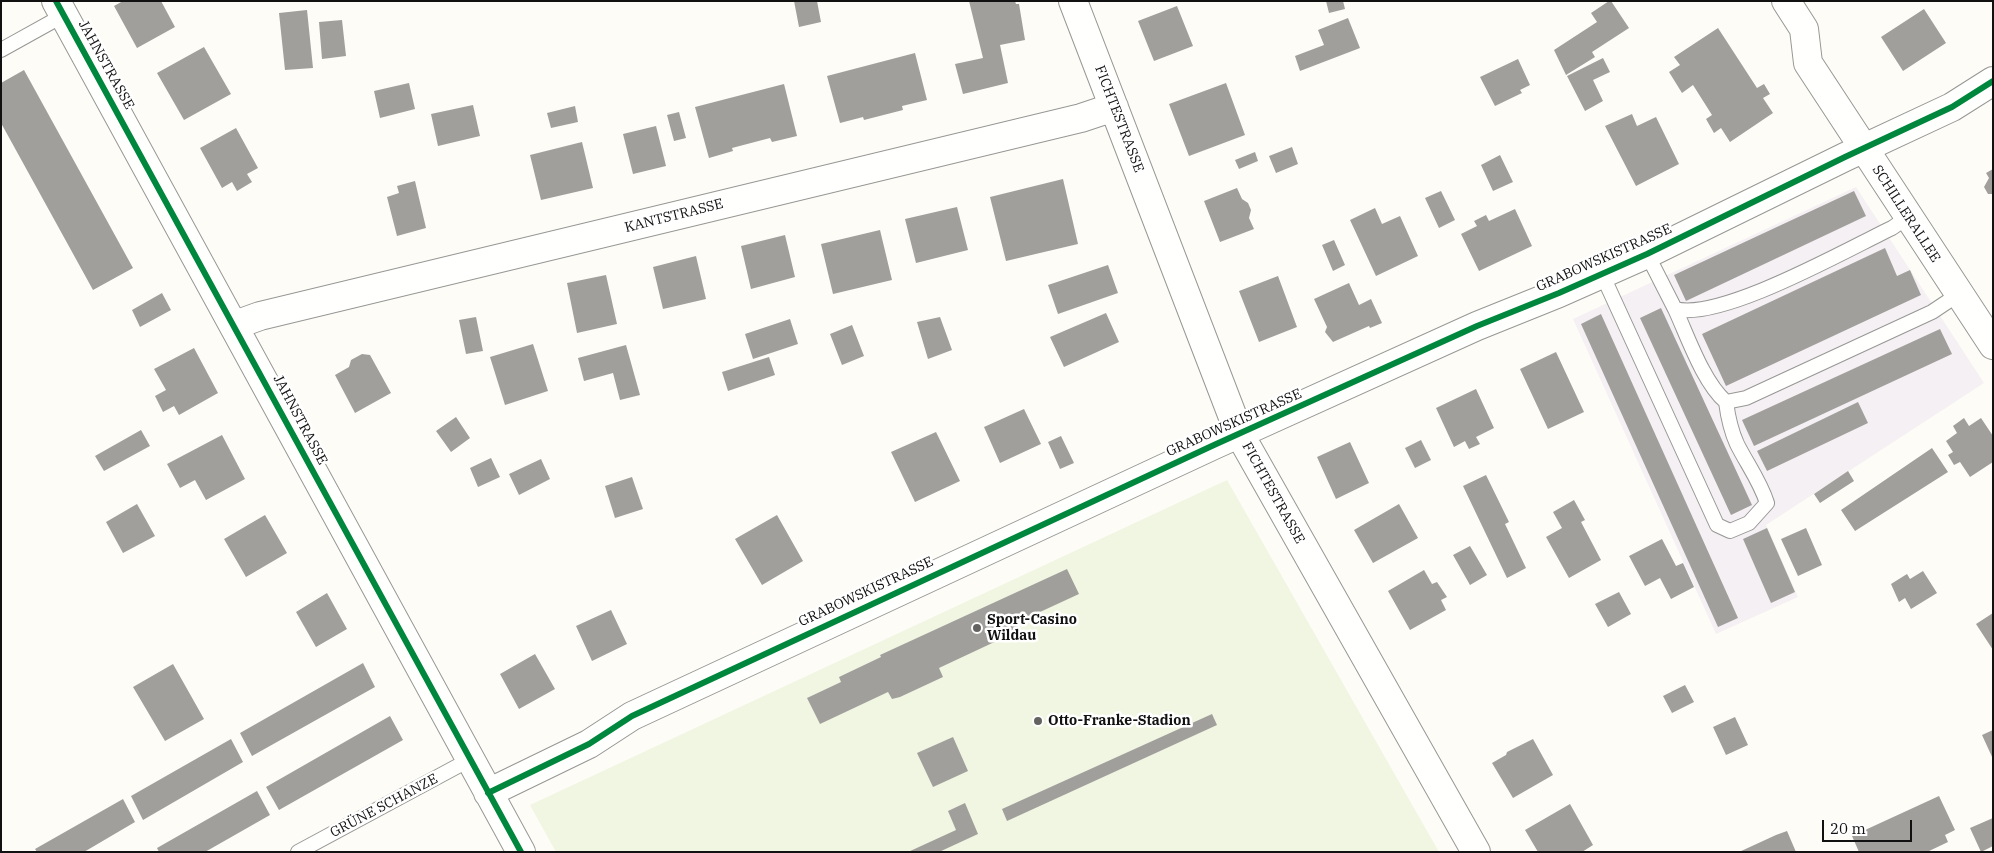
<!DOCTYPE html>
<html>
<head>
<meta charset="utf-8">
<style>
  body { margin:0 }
  #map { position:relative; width:1994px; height:853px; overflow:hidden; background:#fdfcf7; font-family:"IBM Plex Serif",serif }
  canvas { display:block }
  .frame { position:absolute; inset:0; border:2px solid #111; pointer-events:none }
  .scale { position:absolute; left:1822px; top:820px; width:90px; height:22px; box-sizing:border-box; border:2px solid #111; border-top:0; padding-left:6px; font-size:15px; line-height:18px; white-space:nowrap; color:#111; -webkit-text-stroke:4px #fff; paint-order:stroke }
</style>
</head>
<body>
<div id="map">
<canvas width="1994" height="853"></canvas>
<div class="frame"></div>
<div class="scale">20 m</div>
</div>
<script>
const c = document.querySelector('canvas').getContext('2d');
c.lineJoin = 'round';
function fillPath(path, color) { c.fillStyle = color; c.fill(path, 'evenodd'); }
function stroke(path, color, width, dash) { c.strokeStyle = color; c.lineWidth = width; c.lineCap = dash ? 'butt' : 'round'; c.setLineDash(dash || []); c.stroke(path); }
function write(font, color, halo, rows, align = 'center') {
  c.font = font + ' "IBM Plex Serif",serif'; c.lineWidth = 5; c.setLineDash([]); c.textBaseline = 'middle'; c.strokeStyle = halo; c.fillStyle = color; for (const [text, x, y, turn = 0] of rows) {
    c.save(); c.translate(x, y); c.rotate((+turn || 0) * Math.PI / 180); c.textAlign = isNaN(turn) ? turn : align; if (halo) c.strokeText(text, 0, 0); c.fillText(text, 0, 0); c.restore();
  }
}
const industrial = new Path2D(`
  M1856 187 1984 383 1766 525 1798 597 1716 634 1573 319Z`);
const pitch = new Path2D(`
  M1227 480 1439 852H556L530 805Z`);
const building = new Path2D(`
  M123 1H161L175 27 137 48 114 6Z
  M794 1H817L821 22 799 27Z
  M969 1H1015L1016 4H1019L1025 40 1000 45 1008 83 963 94 955 64 983 58Z
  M1326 1H1343L1345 9 1329 13Z
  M1609 1H1611L1629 28 1592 52 1595 57 1566 75 1554 50 1597 22 1591 13Z
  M1177 6 1193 46 1154 61 1138 21Z
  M1924 9 1946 43 1903 71 1881 37Z
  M307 10 313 68 285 70 279 13Z
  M1348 18 1360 48 1300 71 1295 56 1324 45 1318 30Z
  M342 20 346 56 322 59 319 22Z
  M1718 28 1757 88 1764 84 1770 94 1763 98 1773 113 1730 142 1721 128 1714 133 1706 119 1712 115 1693 85 1682 93 1669 72 1680 65 1674 57Z
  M204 47 231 94 184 120 157 73Z
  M915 53 927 100 902 106 903 110 864 120 863 117 840 123 827 76Z
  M1603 58 1610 72 1593 80 1603 101 1585 111 1567 76Z
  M1518 59 1530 85 1520 90 1522 93 1495 106 1480 77Z
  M24 70 133 268 93 290 1 123V83Z
  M409 83 415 109 380 118 374 91Z
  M1226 83 1245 135 1189 156 1169 104Z
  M784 84 797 136 772 142 770 138 732 148 733 151 709 158 695 107Z
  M473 105 480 136 438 146 431 114Z
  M575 106 578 122 551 128 547 113Z
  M679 112 686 138 674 141 667 115Z
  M1632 114 1637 126 1656 117 1679 164 1636 186 1605 126Z
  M656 126 666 166 633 174 623 134Z
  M236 128 258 168 247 174 252 182 237 191 232 182 222 188 200 148Z
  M582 142 593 188 541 200 530 155Z
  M1292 147 1298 164 1276 173 1269 156Z
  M1255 152 1258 161 1239 169 1235 160Z
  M1500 155 1513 182 1493 191 1481 165Z
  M1993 169V194H1988L1984 187 1989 178 1986 173Z
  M1063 179 1078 244 1006 261 990 197Z
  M415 181 426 228 397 236 387 197 399 193 397 186Z
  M1237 188 1242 199 1248 203 1251 210 1249 218 1254 229 1220 242 1204 201Z
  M1441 191 1455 220 1439 228 1425 198Z
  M1854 191 1866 216 1686 301 1674 275Z
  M957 207 968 250 916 263 905 219Z
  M1375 208 1382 224 1400 216 1418 256 1376 276 1350 220Z
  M1515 209 1532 246 1479 271 1461 234 1477 226 1474 221 1486 215 1489 221Z
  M880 230 892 280 833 294 821 244Z
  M785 235 795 277 751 289 741 246Z
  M1334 240 1345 265 1333 271 1322 245Z
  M1885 248 1897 276 1910 270 1921 295 1726 386 1702 334Z
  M696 256 706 299 663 309 653 267Z
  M1108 265 1118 293 1058 314 1048 285Z
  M606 275 617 324 577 333 567 283Z
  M1278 276 1297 327 1259 342 1239 291Z
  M1349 283 1359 305 1371 299 1382 323 1370 328 1369 326 1333 342 1325 332 1327 327 1314 299Z
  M162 293 171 310 140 327 132 310Z
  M1661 308 1752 505 1731 515 1640 318Z
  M1106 313 1119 342 1064 367 1050 337Z
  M1601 314 1738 618 1718 627 1581 324Z
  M476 317 483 351 466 354 459 320Z
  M940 317 952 350 928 359 917 322Z
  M790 319 798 344 753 359 745 334Z
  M852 325 864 356 842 365 830 334Z
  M1940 329 1952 354 1754 446 1742 420Z
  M533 344 548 391 505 405 490 357Z
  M626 345 640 395 620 400 613 373 584 381 578 358Z
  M194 348 218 393 179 415 174 406 163 412 155 396 166 390 154 369Z
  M1556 352 1584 412 1548 429 1520 369Z
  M362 354 370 355 391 393 355 413 335 375 349 367 351 360Z
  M769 357 775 375 728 391 722 372Z
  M1476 389 1494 428 1476 437 1480 444 1469 449 1465 441 1454 447 1436 408Z
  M1858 402 1868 423 1767 471 1757 451Z
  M1024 409 1041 444 1000 463 984 427Z
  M456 417 470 438 451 452 436 431Z
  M1964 418 1969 426 1981 418 1993 436V462L1970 477 1960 462 1954 465 1948 455 1953 452 1946 441 1957 433 1953 426Z
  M141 430 150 446 104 471 95 456Z
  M936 432 960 481 915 502 891 452Z
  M222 435 245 479 206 500 195 480 180 488 167 464Z
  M1061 436 1074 463 1060 469 1048 442Z
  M1421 440 1431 460 1415 468 1405 448Z
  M1350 442 1369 483 1336 499 1317 457Z
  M1932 448 1948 472 1855 531 1841 510Z
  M491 458 500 477 478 487 470 468Z
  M541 459 550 479 519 495 509 474Z
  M1848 471 1854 481 1820 503 1814 494Z
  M1486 475 1509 522 1505 524 1526 568 1507 578 1463 486Z
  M632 477 643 509 615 518 605 486Z
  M1574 500 1585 520 1581 522 1601 560 1569 578 1546 537 1562 528 1553 512Z
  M137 504 155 536 123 553 106 522Z
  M1399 504 1418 538 1373 563 1354 530Z
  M265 515 287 553 246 577 224 539Z
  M777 515 803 561 762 585 735 539Z
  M1767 528 1795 592 1771 603 1743 539Z
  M1806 528 1822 565 1798 576 1781 539Z
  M1662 539 1676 566 1683 563 1694 587 1671 599 1660 578 1645 586 1629 556Z
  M1470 546 1487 575 1470 585 1453 555Z
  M1067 569 1079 594 1040 612 1041 615 1018 625 1020 630 939 668 943 677 900 697 892 699 888 692 820 724 807 698 841 682 839 677 881 657 880 655Z
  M1424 570 1432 584 1437 582 1447 597 1441 600 1446 610 1410 630 1388 591Z
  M1923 571 1937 593 1911 609 1905 598 1899 602 1891 584 1907 574 1910 579Z
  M1619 592 1631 614 1608 627 1595 604Z
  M327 593 347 629 316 647 296 612Z
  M611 610 627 644 592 661 576 626Z
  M1993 613V650L1976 624Z
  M535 654 555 689 519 709 500 674Z
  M363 663 375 687 252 756 240 733Z
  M173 664 204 719 165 741 133 687Z
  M1685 685 1694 702 1672 713 1663 696Z
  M1212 714 1217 725 1007 821 1002 809Z
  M390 716 403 740 279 810 266 787Z
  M1735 717 1748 745 1726 755 1713 727Z
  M1993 730V759L1982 735Z
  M953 737 968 771 933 787 917 753Z
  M231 739 243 762 143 820 131 796Z
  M1533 739 1553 775 1513 798 1492 763 1506 755 1507 752Z
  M257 791 270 815 205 852H159L157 848Z
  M1939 796 1955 830 1945 835 1948 842 1927 852H1859L1852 836Z
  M123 799 135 822 84 852H37L35 849Z
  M965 803 978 834 939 852H908L956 830 948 811Z
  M1570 804 1593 845 1582 852H1538L1525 830Z
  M1993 818V846L1981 852 1970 828Z
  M1787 831 1796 852H1739L1776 835Z`);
const service = new Path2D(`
  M1 50 64 15
  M1647 254 1675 309C1721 321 1846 250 1892 228L1908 217
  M1602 274 1717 525 1730 531 1749 523 1767 503C1760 481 1747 464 1737 444 1731 431 1728 417 1726 402
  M1675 309C1688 337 1703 382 1726 402L1746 398 1932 312 1959 294
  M298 852 469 760`);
const minor = new Path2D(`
  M56 1 521 852
  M1073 1 1239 433 1476 852
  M1786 1 1804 29 1808 63 1993 345
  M235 325 260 316 1081 118 1114 107
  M488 793 589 744 632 716 1214 445 1477 326 1559 293 1647 254 1845 157 1952 107 1993 81`);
const cycleway = new Path2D(`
  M56 1 521 852
  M488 793 589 744 632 716 1214 445 1477 326 1559 293 1647 254 1845 157 1952 107 1993 81`);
const markers = [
  [977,628,5,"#646362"],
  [1038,721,5,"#646362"]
];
const streetNames = [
  ["JAHNSTRASSE",106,65,61],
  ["FICHTESTRASSE",1119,119,69],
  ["SCHILLERALLEE",1906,214,57],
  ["KANTSTRASSE",674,216,-14],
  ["GRABOWSKISTRASSE",1604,258,-24],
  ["JAHNSTRASSE",300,420,62],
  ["GRABOWSKISTRASSE",1234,423,-24],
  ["FICHTESTRASSE",1273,493,61],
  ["GRABOWSKISTRASSE",866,592,-25],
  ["GRÜNE SCHANZE",384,806,-28]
];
const poiNames = [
  ["Sport-Casino",987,620],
  ["Wildau",987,636],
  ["Otto-Franke-Stadion",1048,721]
];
fillPath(industrial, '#f5f0f3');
fillPath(pitch, '#f0f6e1');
fillPath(building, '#a19f9c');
stroke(service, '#979795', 16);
stroke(minor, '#979795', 30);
stroke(service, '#fffffe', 14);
stroke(minor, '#fffffe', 28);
stroke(cycleway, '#00873e', 6);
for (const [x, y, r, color] of markers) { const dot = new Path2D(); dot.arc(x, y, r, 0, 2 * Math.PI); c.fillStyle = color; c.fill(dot); stroke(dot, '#fff', 2); }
write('14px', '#111', '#fff', streetNames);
write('bold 14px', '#111', '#fff', poiNames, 'left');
</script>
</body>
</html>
